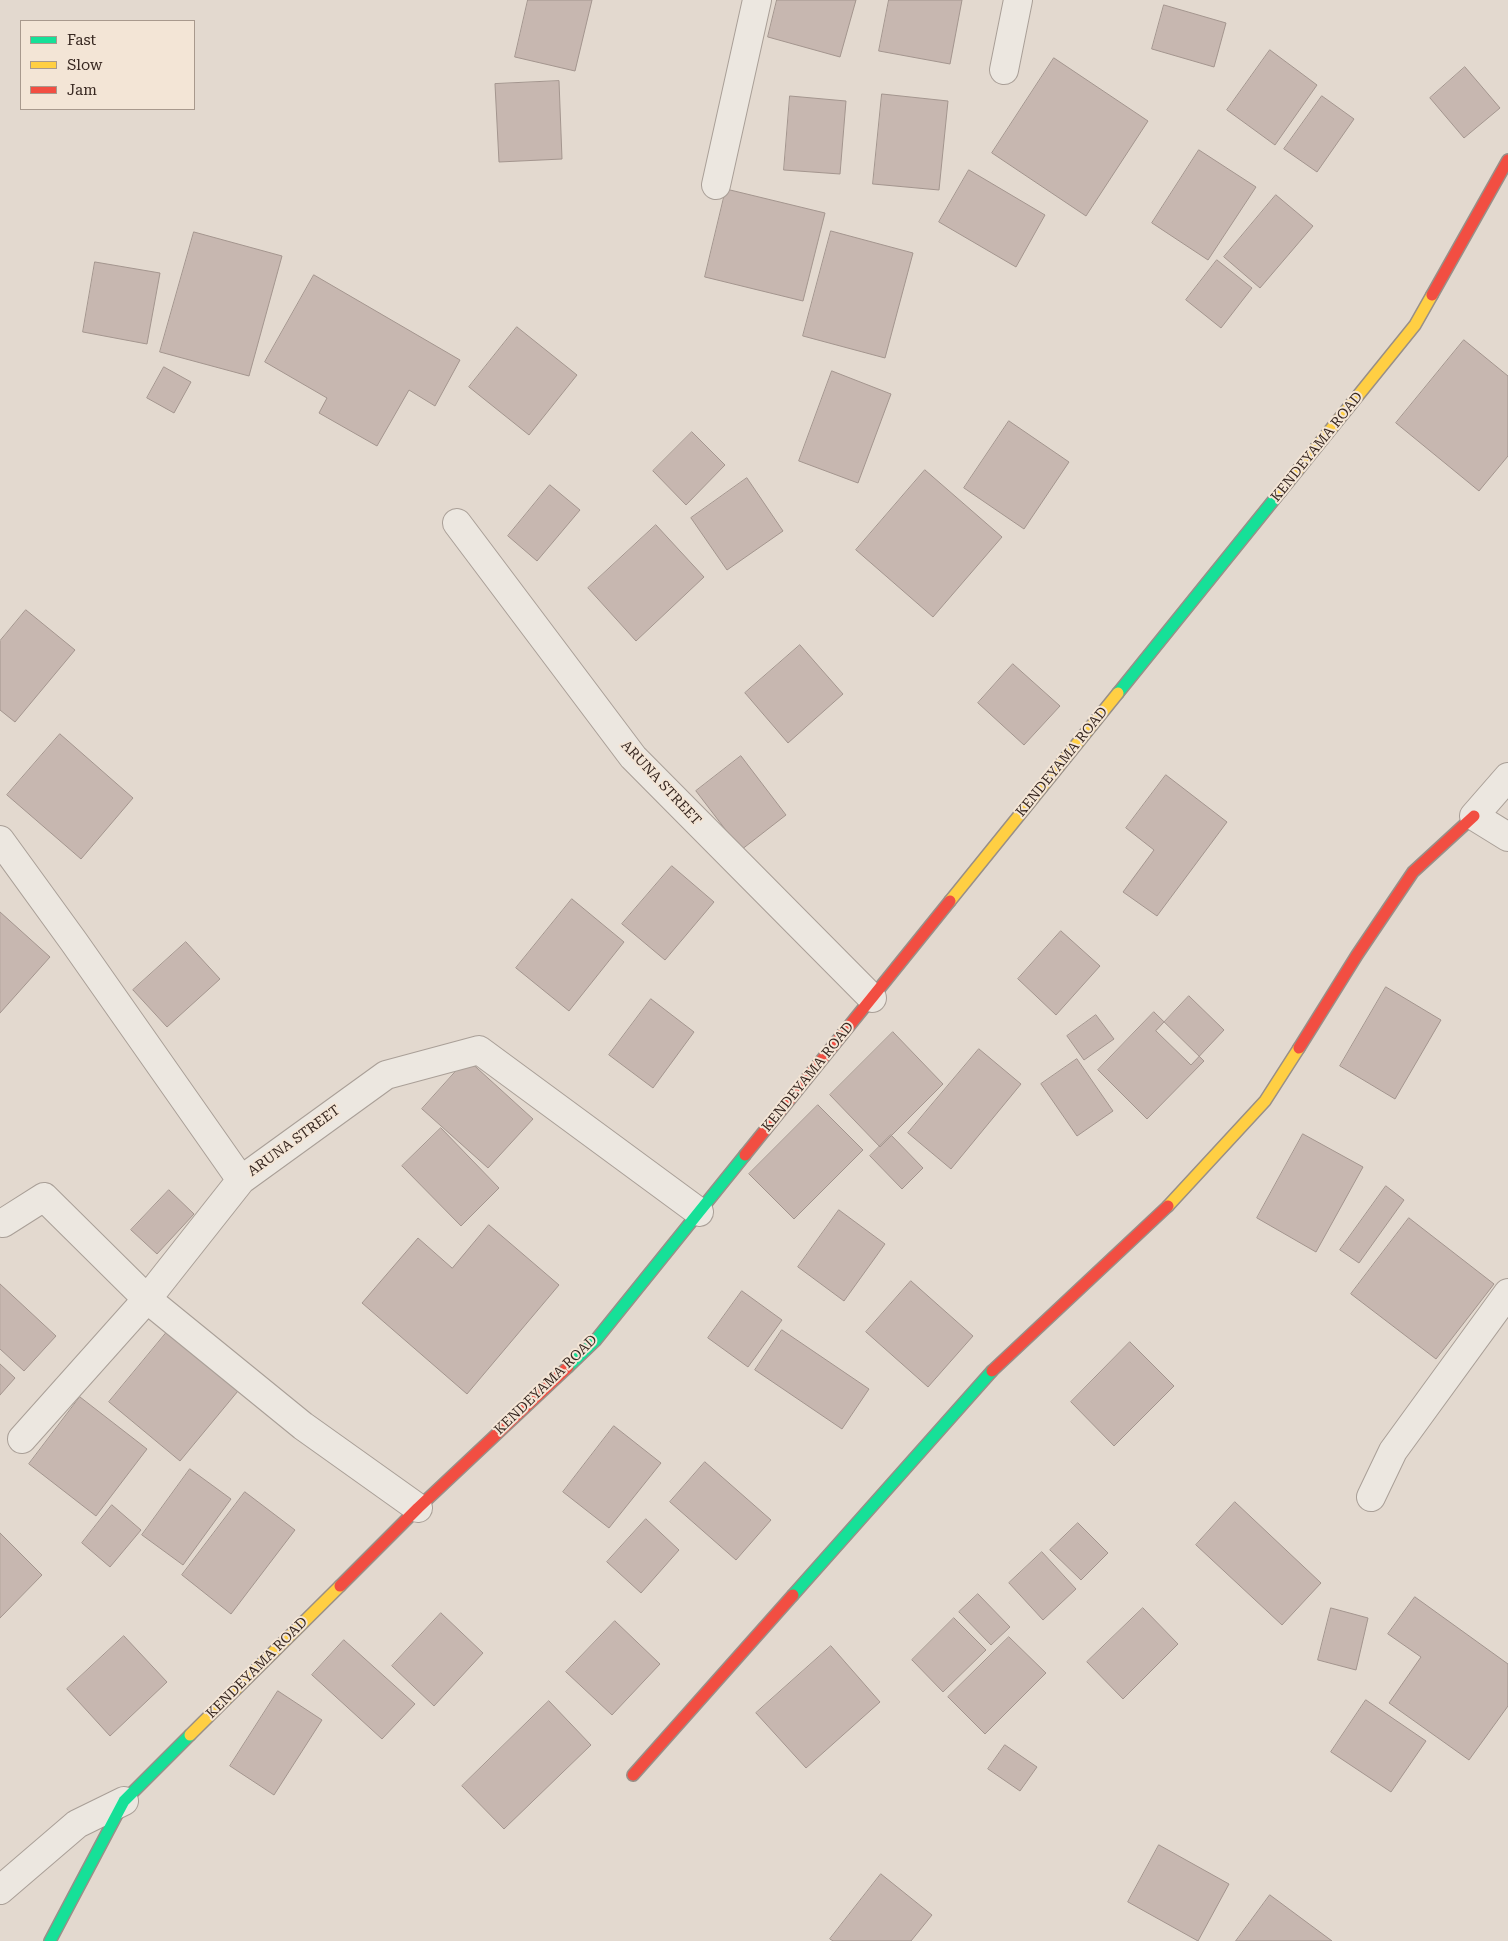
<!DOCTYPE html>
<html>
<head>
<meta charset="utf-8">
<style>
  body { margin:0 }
  #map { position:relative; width:1508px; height:1941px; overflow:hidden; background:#e3d9cf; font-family:"Roboto Serif",serif }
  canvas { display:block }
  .legend { position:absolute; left:20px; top:20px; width:175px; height:90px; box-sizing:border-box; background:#f3e5d6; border:1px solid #a8998d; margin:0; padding:6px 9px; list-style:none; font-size:15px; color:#372720 }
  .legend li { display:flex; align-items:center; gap:10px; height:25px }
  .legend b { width:25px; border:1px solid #a8998d }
</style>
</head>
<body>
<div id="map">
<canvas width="1508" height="1941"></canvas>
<ul class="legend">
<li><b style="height:6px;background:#16e098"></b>Fast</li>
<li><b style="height:6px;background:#ffcf43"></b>Slow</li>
<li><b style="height:6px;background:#f24e42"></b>Jam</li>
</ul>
</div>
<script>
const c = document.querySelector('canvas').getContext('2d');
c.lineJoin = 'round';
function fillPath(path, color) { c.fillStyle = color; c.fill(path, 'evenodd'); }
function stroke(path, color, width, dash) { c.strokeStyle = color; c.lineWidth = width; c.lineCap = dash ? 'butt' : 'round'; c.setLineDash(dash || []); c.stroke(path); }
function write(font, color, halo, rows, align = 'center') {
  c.font = font + ' "Roboto Serif",serif'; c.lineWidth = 4; c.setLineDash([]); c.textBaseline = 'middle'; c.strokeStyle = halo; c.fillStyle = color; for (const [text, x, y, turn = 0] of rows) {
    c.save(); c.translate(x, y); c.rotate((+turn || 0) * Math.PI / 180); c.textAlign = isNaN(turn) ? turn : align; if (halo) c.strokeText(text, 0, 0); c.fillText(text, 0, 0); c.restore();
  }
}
const building = new Path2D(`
  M528 0H592L575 71 515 57Z
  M777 0H856L840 57 768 37Z
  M889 0H962L950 64 879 51Z
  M1164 5 1226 23 1214 67 1152 49Z
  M1270 50 1317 85 1275 145 1227 110Z
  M1054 58 1148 121 1086 216 992 153Z
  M1465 67 1500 108 1464 138 1430 98Z
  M559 81 562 159 499 162 495 84Z
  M882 94 948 101 939 190 873 184Z
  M790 96 846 101 840 174 784 170Z
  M1322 96 1354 119 1317 172 1284 149Z
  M1199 150 1256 187 1208 260 1152 223Z
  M969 170 1045 215 1016 267 939 222Z
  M726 189 825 213 803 301 705 277Z
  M1276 195 1313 226 1260 288 1224 257Z
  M831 231 913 253 885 358 803 336Z
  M194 232 282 256 249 376 160 352Z
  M1217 260 1252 288 1221 328 1186 300Z
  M95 262 160 273 147 344 83 332Z
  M314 275 460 360 435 406 409 390 377 446 319 413 327 398 265 362Z
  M517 327 577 375 529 435 469 387Z
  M1464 340 1508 376V456L1479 491 1396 423Z
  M164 367 191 382 174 413 147 398Z
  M832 371 891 394 858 483 799 461Z
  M1009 421 1069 462 1024 529 964 488Z
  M692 432 725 465 686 505 653 471Z
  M925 470 1002 537 933 617 856 550Z
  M747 478 783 531 727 570 691 518Z
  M550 485 580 510 537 561 508 536Z
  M656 525 704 577 636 641 588 588Z
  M26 610 75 650 15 722 0 710V641Z
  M800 645 843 694 788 743 745 693Z
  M1013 664 1060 706 1024 745 978 703Z
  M60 734 133 798 81 859 7 795Z
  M741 756 786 815 741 850 696 791Z
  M1166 775 1227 822 1157 916 1123 892 1154 850 1126 828Z
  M672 866 714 902 665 960 622 924Z
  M572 899 624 942 569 1011 516 968Z
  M0 912 50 957 0 1013Z
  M1061 931 1100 966 1056 1015 1018 979Z
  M186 942 220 979 167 1027 133 990Z
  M1386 987 1441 1020 1395 1099 1340 1066Z
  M1189 996 1224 1030 1191 1065 1156 1031Z
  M651 999 694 1032 653 1088 609 1055Z
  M1154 1012 1204 1061 1147 1119 1098 1070Z
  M1096 1015 1114 1039 1084 1060 1067 1036Z
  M893 1032 943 1084 880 1147 830 1095Z
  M979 1049 1021 1084 951 1169 908 1133Z
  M467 1059 533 1119 488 1168 422 1109Z
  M1077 1059 1113 1111 1077 1136 1041 1084Z
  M818 1105 863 1150 794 1219 749 1174Z
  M441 1128 499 1188 461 1226 402 1166Z
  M1303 1134 1363 1167 1316 1252 1257 1218Z
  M891 1135 923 1168 902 1189 870 1156Z
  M1386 1186 1404 1200 1359 1263 1340 1250Z
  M169 1190 194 1214 157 1254 131 1230Z
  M839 1210 885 1244 844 1301 798 1267Z
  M1409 1218 1494 1284 1436 1359 1351 1294Z
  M489 1225 559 1285 467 1394 362 1303 418 1238 452 1268Z
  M911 1281 973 1336 928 1387 866 1332Z
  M0 1284 56 1336 24 1371 0 1349Z
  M742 1291 782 1320 748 1367 708 1338Z
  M782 1330 869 1389 842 1429 755 1370Z
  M167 1332 238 1391 180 1461 109 1402Z
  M1130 1342 1174 1386 1114 1446 1071 1402Z
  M0 1364 15 1378 0 1395Z
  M80 1397 147 1449 96 1516 29 1464Z
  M614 1426 661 1463 609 1528 563 1492Z
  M705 1462 771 1520 736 1560 670 1502Z
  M190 1469 231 1499 183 1565 142 1535Z
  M245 1492 295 1530 231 1614 182 1575Z
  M1235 1502 1321 1583 1282 1625 1196 1545Z
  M112 1505 141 1530 110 1567 82 1543Z
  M646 1519 679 1550 641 1593 607 1562Z
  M1078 1523 1108 1553 1081 1580 1050 1550Z
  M0 1533 42 1575 0 1618Z
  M1042 1552 1076 1589 1043 1620 1009 1583Z
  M978 1594 1010 1627 991 1645 959 1612Z
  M1415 1597 1508 1664V1706L1469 1760 1389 1703 1421 1657 1388 1634Z
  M1143 1608 1178 1644 1123 1699 1087 1662Z
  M1331 1608 1368 1618 1356 1670 1318 1660Z
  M441 1613 483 1653 434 1706 392 1666Z
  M954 1618 986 1650 943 1692 912 1660Z
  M615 1621 660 1664 612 1715 566 1672Z
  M124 1636 167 1682 110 1736 67 1689Z
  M1009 1637 1046 1673 985 1734 948 1697Z
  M344 1640 415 1704 382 1739 312 1675Z
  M831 1646 880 1702 806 1768 756 1713Z
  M278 1691 322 1720 274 1795 230 1766Z
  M1366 1700 1426 1741 1391 1792 1331 1752Z
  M549 1701 591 1745 504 1829 462 1786Z
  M1005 1745 1037 1767 1020 1791 988 1769Z
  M1159 1845 1229 1884 1198 1941 1128 1902Z
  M881 1874 932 1915 911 1941H833L830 1939Z
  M1270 1895 1332 1941H1236Z`);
const street = new Path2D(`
  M1004 70 1018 0
  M716 185 757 0
  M457 523 633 757 872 998
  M1508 777 1474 816 1508 837
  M0 840 74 942 241 1180 386 1075 479 1050 699 1212
  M3 1223 44 1197 147 1299 303 1426 418 1508
  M22 1439 147 1299 241 1180
  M1371 1497 1393 1451 1508 1293
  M0 1890 77 1824 124 1801`);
const fast = new Path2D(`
  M1118 693 1281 491
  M568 1367 595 1341 745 1155
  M793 1595 992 1371
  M50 1941 124 1801 190 1735`);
const slow = new Path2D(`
  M1281 491 1415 325 1432 295
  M950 901 1118 693
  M1168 1206 1265 1101 1299 1048
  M190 1735 340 1586`);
const jam = new Path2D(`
  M1432 295 1508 160
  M1299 1048 1357 955 1413 872 1474 816
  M745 1155 950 901
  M992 1371 1168 1206
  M340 1586 418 1508 568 1367
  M633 1775 793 1595`);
const streetNames = [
  ["KENDEYAMA ROAD",1317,447,-51],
  ["KENDEYAMA ROAD",1062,762,-51],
  ["ARUNA STREET",661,783,47],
  ["KENDEYAMA ROAD",808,1077,-51],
  ["ARUNA STREET",294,1141,-36],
  ["KENDEYAMA ROAD",546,1385,-44],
  ["KENDEYAMA ROAD",257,1668,-45]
];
fillPath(building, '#c7b7b0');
stroke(building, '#a3958e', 1);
stroke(street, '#a99f97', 30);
stroke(fast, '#988f88', 14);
stroke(slow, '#988f88', 14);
stroke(jam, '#988f88', 14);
stroke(street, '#ece7e0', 28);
stroke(fast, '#16e098', 11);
stroke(slow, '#ffcf43', 11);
stroke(jam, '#f24e42', 11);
write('14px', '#372720', '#f3e5d6', streetNames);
</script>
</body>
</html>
